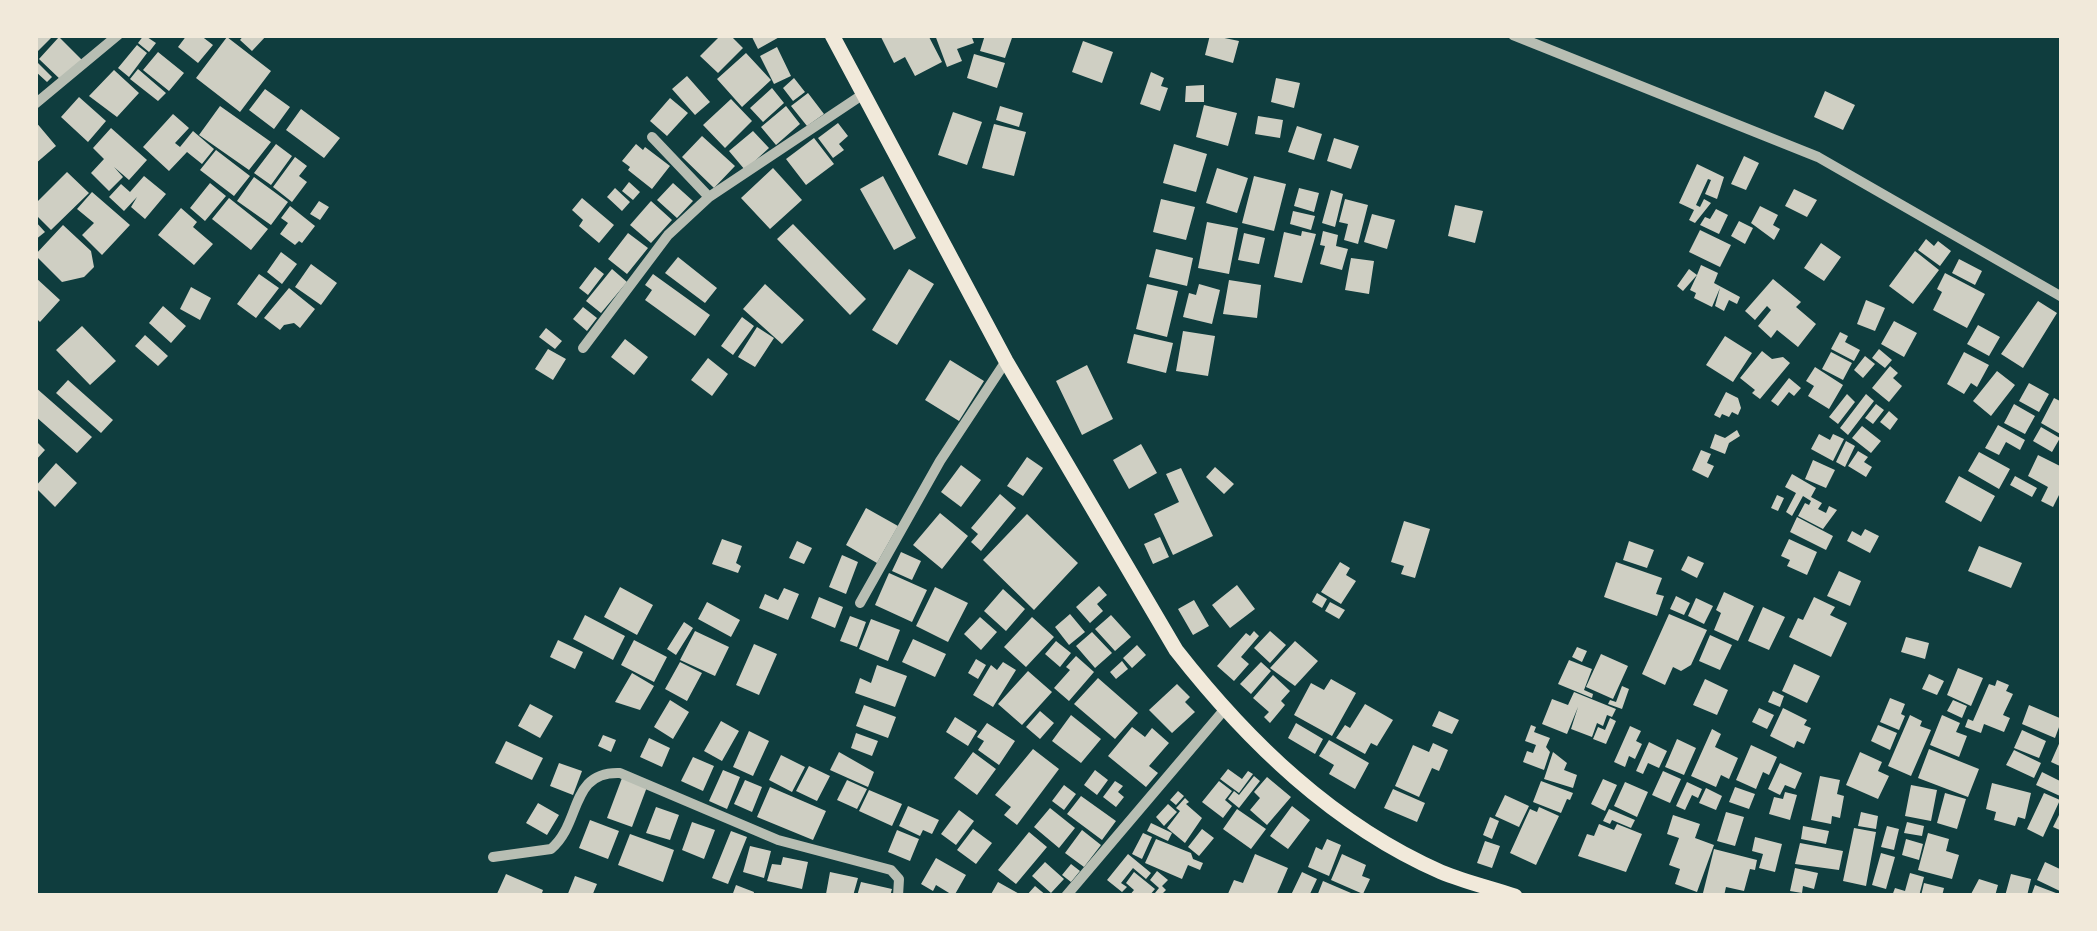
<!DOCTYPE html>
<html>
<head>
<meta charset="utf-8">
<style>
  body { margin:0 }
  #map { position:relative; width:2097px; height:931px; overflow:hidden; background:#0f3d3e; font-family:"IBM Plex Sans",sans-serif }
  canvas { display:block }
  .frame { position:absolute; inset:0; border:38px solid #f1e9da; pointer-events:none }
</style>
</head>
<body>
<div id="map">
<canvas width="2097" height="931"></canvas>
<div class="frame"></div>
</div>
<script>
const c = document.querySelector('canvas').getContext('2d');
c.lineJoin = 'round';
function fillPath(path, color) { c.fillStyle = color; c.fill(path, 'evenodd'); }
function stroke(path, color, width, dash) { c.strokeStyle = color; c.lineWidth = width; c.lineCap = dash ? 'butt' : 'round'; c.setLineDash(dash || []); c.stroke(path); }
const building = new Path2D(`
  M35 35H54L35 54Z
  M144 35 156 43 149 52 138 43Z
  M187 35H200L213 45 198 63 178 47Z
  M244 35H267L252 51 240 40Z
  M721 35H730L743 48 718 73 700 56Z
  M751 35H783L758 49Z
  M880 35H928L942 62 915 76 905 57 894 63Z
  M935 35H971L974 43 957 49 962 61 947 67Z
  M985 35H1013L1005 58 980 51Z
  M1210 35 1239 41 1233 63 1205 55Z
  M59 37 82 60 62 81 39 59Z
  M227 37 271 71 240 112 196 78Z
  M1083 41 1113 52 1102 83 1072 72Z
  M137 45 147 53 129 77 118 68Z
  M777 47 791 76 774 84 760 56Z
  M158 52 184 73 169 91 143 70Z
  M746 53 771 80 742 107 717 79Z
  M974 54 1005 63 997 88 967 78Z
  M35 60 52 77 47 82 35 71Z
  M138 69 166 93 158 101 130 79Z
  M114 70 139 93 117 117 89 96Z
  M1151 72 1164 78 1161 86 1168 88 1160 111 1140 104Z
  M687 76 710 102 695 115 672 89Z
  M794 78 805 92 793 101 783 88Z
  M1276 78 1300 83 1294 108 1271 102Z
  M1204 85V102H1185L1186 86Z
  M772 88 784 103 763 122 750 108Z
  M265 89 290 107 274 129 249 110Z
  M1825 91 1855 105 1843 130 1814 117Z
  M808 93 824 114 807 126 791 106Z
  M79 97 106 121 88 142 61 117Z
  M670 98 688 113 667 136 650 121Z
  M731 99 752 121 725 148 703 125Z
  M1204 105 1237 113 1228 146 1196 137Z
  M220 106 271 142 249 170 199 135Z
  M786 106 800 124 776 145 761 127Z
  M1000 106 1023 113 1019 127 996 120Z
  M301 109 340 138 324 158 286 130Z
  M953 112 982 122 967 165 938 155Z
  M173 114 189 128 175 143 180 147 193 131 214 149 202 164 187 152 169 171 143 147Z
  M1258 116 1283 120 1280 138 1255 134Z
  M35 121 56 146 35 164Z
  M838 123 848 136 839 144 844 150 833 158 818 138Z
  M994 124 1026 132 1014 176 982 168Z
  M1297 126 1322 134 1314 160 1288 152Z
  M111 128 147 160 129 180 114 167 123 177 109 191 91 173 104 159 93 148Z
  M753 131 769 148 745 170 729 151Z
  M702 136 735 166 714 188 682 157Z
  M814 138 834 164 806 185 786 159Z
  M1334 138 1359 146 1351 169 1327 161Z
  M276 144 292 156 271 185 254 173Z
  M636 144 643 150 645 147 670 166 652 189 628 170 630 167 622 161Z
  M1174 144 1207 154 1196 192 1163 183Z
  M216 150 250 176 234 196 200 170Z
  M1744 156 1759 163 1746 190 1731 184Z
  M295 157 307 166 299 176 307 182 292 202 273 187Z
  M1697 164 1724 177 1717 199 1705 194 1711 180 1708 179 1696 205 1700 207 1704 199 1711 203 1695 223 1689 220 1694 210 1679 203Z
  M773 168 802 200 770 229 741 198Z
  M1217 168 1248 178 1237 213 1206 203Z
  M67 172 89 193 51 230 35 214V204Z
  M144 176 166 194 145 219 131 207 137 197 124 211 109 197 121 184 130 192Z
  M883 176 916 238 894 250 860 189Z
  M1254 176 1286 184 1274 231 1242 223Z
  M254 177 288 202 271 225 237 201Z
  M629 182 640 192 633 200 622 191Z
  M210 183 226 196 205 221 190 208Z
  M673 183 693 201 677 218 657 200Z
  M615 188 630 202 622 211 607 197Z
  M1299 188 1319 193 1314 212 1294 206Z
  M1794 189 1817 200 1807 217 1785 206Z
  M1331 190 1343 194 1335 227 1322 223Z
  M92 192 130 225 102 255 82 235 94 223 77 209Z
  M229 198 268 229 251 250 212 219Z
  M582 198 614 225 599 243 579 226 583 220 572 210Z
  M1161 199 1195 207 1186 240 1153 232Z
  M1345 199 1368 205 1358 244 1344 240 1348 224 1339 222Z
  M319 201 329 207 320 220 310 214Z
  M651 201 672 220 651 243 630 225Z
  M1455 205 1483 211 1475 243 1448 236Z
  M290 206 315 226 302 243 299 241 295 245 280 234 288 223 281 218Z
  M1760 206 1778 215 1773 225 1780 229 1774 240 1751 223Z
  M181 208 197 222 193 227 213 244 194 265 158 235Z
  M1716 209 1728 215 1719 234 1700 225 1705 217 1710 219Z
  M1293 211 1315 216 1311 230 1290 224Z
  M1372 214 1395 220 1387 249 1364 242Z
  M35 221 45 232 35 240Z
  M1739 221 1753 228 1745 244 1731 236Z
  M1207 222 1238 228 1229 274 1198 268Z
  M793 224 866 299 850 315 777 239Z
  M63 225 91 251 94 267 84 277 62 282 35 255Z
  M1700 230 1731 245 1720 267 1689 252Z
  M1302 231 1316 234 1302 283 1274 277 1284 232 1301 236Z
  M1323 231 1338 235 1336 246 1348 249 1342 270 1320 264 1325 246 1320 245Z
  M628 233 648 248 627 274 608 259Z
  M1244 233 1265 238 1259 264 1238 260Z
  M1926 239 1934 246 1938 241 1951 251 1940 266 1918 250Z
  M1821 243 1841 257 1824 281 1804 268Z
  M1156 249 1193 258 1187 286 1149 277Z
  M1915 251 1939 270 1913 304 1889 286Z
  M281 252 297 264 282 284 267 272Z
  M678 257 717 288 705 303 665 273Z
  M1351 258 1374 261 1369 294 1345 290Z
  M1959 259 1982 271 1975 285 1952 273Z
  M311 264 337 283 321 305 295 287Z
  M1701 265 1718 273 1714 283 1740 297 1737 304 1729 300 1724 311 1715 306 1720 288 1712 307 1694 298 1696 293 1690 290 1697 275 1683 291 1677 286 1689 269 1697 275Z
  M595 267 604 274 588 295 579 288Z
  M612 269 627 282 601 313 586 301Z
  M909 269 934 284 897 345 872 330Z
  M1945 273 1985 294 1967 328 1933 310 1942 292 1937 289Z
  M259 274 279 288 256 318 237 304Z
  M653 274 710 315 695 336 645 300 652 290 645 285Z
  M35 277 60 300 40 322 35 317Z
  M1773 279 1801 302 1796 307 1816 324 1798 347 1777 330 1771 338 1758 326 1771 310 1767 306 1755 320 1745 311Z
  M1229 280 1261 285 1257 318 1223 314Z
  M765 284 804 320 782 344 743 309Z
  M1147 284 1178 291 1167 337 1136 329Z
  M1199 284 1220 290 1212 324 1183 317 1189 293 1196 295Z
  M191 287 211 298 200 320 180 309Z
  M289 288 315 309 300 328 294 323 284 325 280 330 264 318Z
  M1866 300 1885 308 1875 331 1857 324Z
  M2038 301 2057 313 2023 368 2001 354Z
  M163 306 186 326 171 343 149 323Z
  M583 307 597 318 587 331 573 319Z
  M742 317 754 326 733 355 721 346Z
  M1894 321 1917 333 1904 357 1881 344Z
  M1978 325 2000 337 1989 356 1967 344Z
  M82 326 116 361 90 385 56 350Z
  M757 327 774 338 755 367 738 357Z
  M546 328 562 341 555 349 539 337Z
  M1183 331 1215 336 1208 376 1176 371Z
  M1840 332 1848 336 1845 342 1860 350 1854 361 1831 349Z
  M1134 334 1173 343 1166 373 1127 363Z
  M145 335 168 356 158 366 135 346Z
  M1725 336 1752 353 1733 382 1706 365Z
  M625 339 648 357 634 375 611 357Z
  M548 349 566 359 553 380 535 369Z
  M1879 349 1892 360 1885 368 1872 358Z
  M1762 351 1772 359 1783 357 1790 363 1760 399 1752 393 1755 390 1740 378Z
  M1831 352 1852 363 1843 380 1822 369Z
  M1964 352 1989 365 1977 387 1971 383 1964 394 1947 384Z
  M1865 356 1875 364 1863 378 1854 370Z
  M708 358 728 374 712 396 691 380Z
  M950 360 984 381 959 421 925 400Z
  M1087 365 1113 419 1082 435 1056 381Z
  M1890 366 1898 373 1893 378 1902 386 1889 402 1872 388Z
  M1815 367 1843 385 1829 409 1808 396 1814 386 1806 381Z
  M1997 371 2015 385 1991 416 1973 401Z
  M1789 378 1801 388 1794 396 1789 392 1778 406 1771 401Z
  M68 380 113 420 101 433 56 393Z
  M2029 383 2049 394 2039 412 2019 401Z
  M35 387 92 437 77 453 35 416Z
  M1726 392 1738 398 1741 408 1738 415 1732 412 1729 417 1722 414 1720 418 1714 415Z
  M1847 394 1855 402 1838 424 1829 417Z
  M1866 394 1874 401 1848 435 1840 428Z
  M2054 398 2062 402V435L2041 423Z
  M1876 404 1884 410 1873 424 1865 418Z
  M2014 404 2035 416 2025 434 2004 423Z
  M1889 411 1898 419 1890 430 1880 422Z
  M1998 425 2025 440 2020 450 2006 442 1999 455 1985 448Z
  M1862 426 1881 441 1871 453 1852 438Z
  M2041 427 2060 438 2052 452 2033 441Z
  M1737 430 1740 436 1729 443 1725 454 1710 448 1715 434 1725 438Z
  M1819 434 1830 440 1833 434 1844 439 1833 461 1811 449Z
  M35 440 45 450 35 461Z
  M1846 441 1855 446 1845 467 1836 462Z
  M1141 444 1157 473 1129 489 1113 460Z
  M1701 450 1711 454 1707 463 1714 466 1708 478 1692 470Z
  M1858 451 1868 457 1864 462 1872 467 1866 477 1848 466Z
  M1979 452 2010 469 1999 489 1968 471Z
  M2038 455 2062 467V489L2053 507 2041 501 2048 487 2028 476Z
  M1027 457 1043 468 1023 496 1007 486Z
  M1813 460 1835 470 1826 488 1805 479Z
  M56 463 77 483 55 507 35 487Z
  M961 465 981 480 961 507 941 492Z
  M1215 467 1234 484 1224 494 1206 477Z
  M1181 468 1213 536 1173 555 1154 514 1179 502 1166 474Z
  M1792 474 1816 488 1811 497 1822 503 1818 509 1826 513 1829 506 1837 510 1823 529 1798 516 1805 503 1809 505 1811 501 1803 496 1792 516 1786 512 1796 493 1785 487Z
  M1959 476 1995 496 1981 522 1945 502Z
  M2015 476 2037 488 2032 497 2010 485Z
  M1000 494 1016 508 981 551 971 542 978 534 971 528Z
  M1777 495 1784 498 1778 511 1771 508Z
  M866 508 898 526 877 563 846 545Z
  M940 513 968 536 942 569 913 545Z
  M1027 514 1078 563 1034 610 983 560Z
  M1797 517 1833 536 1826 550 1790 532Z
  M1404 521 1430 529 1415 578 1401 574 1404 566 1391 562Z
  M1865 529 1879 536 1870 553 1847 541 1852 531 1861 536Z
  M1160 537 1169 557 1153 564 1144 544Z
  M722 539 742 546 736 563 741 566 738 573 712 564Z
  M1789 539 1817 552 1807 575 1787 566 1790 560 1781 556Z
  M797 541 812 548 804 564 789 558Z
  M1629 541 1654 550 1647 568 1623 560Z
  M1979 546 2022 563 2011 588 1968 571Z
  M901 552 921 561 912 580 892 571Z
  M842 555 858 562 846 594 829 587Z
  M1688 556 1704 563 1697 578 1681 570Z
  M1340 562 1350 568 1346 575 1356 581 1341 604 1321 592Z
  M1616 562 1662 578 1656 594 1664 596 1657 616 1604 597Z
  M1839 571 1861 581 1850 606 1827 596Z
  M889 573 927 590 912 622 875 605Z
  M1237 585 1255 609 1230 628 1212 605Z
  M1099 586 1107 595 1097 604 1103 611 1090 623 1076 607Z
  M620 587 653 605 637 635 604 617Z
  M935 587 968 603 948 642 916 626Z
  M784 588 799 594 788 620 759 608 765 594 778 600Z
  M1003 589 1025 609 1006 631 984 611Z
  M1724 592 1754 606 1738 641 1714 630 1721 613 1716 610Z
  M1317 593 1327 599 1322 608 1312 602Z
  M1676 596 1690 603 1684 615 1670 609Z
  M819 597 843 607 835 628 811 618Z
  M1814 597 1835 607 1830 615 1847 623 1831 657 1789 637 1798 618 1803 620Z
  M1696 598 1713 606 1704 624 1688 616Z
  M1194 600 1209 626 1193 635 1178 609Z
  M707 602 740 620 731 637 698 619Z
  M1330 602 1345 610 1339 619 1325 611Z
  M1763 607 1785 617 1769 650 1748 641Z
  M1070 614 1085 632 1069 645 1055 627Z
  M1669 614 1707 630 1691 665 1681 671 1673 667 1665 685 1642 674Z
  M585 615 625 636 613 660 573 639Z
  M1111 615 1131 637 1115 651 1095 629Z
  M850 616 866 622 857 647 840 641Z
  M980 617 997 632 981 650 964 634Z
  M1032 617 1054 637 1026 667 1004 647Z
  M871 619 900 630 888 661 859 649Z
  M684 622 693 628 676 655 667 649Z
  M695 631 729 647 715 676 680 660Z
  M1254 631 1259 636 1241 657 1249 664 1234 681 1217 666 1246 633 1250 636Z
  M1270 631 1286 645 1270 663 1254 648Z
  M1092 632 1112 653 1095 668 1076 646Z
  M1710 635 1732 645 1720 670 1699 661Z
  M1906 637 1929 643 1925 659 1901 652Z
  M913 639 946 654 935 677 902 662Z
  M558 640 583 652 575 669 550 657Z
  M634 640 667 657 654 682 621 665Z
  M1056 641 1071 653 1060 667 1045 654Z
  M1295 641 1318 661 1295 686 1270 668Z
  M754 644 777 654 759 695 736 685Z
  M1137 645 1146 655 1132 668 1123 658Z
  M1577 647 1587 651 1582 662 1572 657Z
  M1601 654 1628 666 1613 699 1586 687Z
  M1076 656 1094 672 1069 701 1054 688 1070 670 1066 667Z
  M976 659 986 665 978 679 968 673Z
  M1569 660 1592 669 1584 690 1593 694 1592 698 1558 684Z
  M1122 661 1128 669 1116 679 1110 672Z
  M680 662 702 673 687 701 665 689Z
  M1003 662 1016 670 993 707 973 695 991 665 997 670Z
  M1261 662 1271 671 1251 694 1240 684Z
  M1794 664 1820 676 1807 703 1782 691Z
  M877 665 907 676 895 707 855 693 860 678 871 683Z
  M1958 668 1983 678 1971 706 1947 695Z
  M1028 671 1052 692 1022 725 998 704Z
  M632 673 654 686 640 710 615 702Z
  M1929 674 1944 681 1937 695 1922 689Z
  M1273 675 1290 691 1281 701 1285 705 1270 723 1264 717 1269 712 1253 698Z
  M1098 678 1138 713 1115 739 1074 704Z
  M1331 679 1356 693 1332 736 1294 715 1311 683 1324 690Z
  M1705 679 1728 690 1717 715 1693 705Z
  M1997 680 2009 685 2006 691 2013 694 2003 715 2010 718 2004 732 1984 724 1981 733 1965 727 1968 719 1973 721 1989 684 1995 686Z
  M1177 684 1190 697 1185 702 1195 712 1172 733 1149 710Z
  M1622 686 1629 689 1622 709 1608 704 1610 700 1616 702Z
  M1773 691 1784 696 1780 707 1768 702Z
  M1574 692 1616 709 1612 717 1607 715 1603 726 1597 723 1592 737 1571 729 1578 707 1567 734 1542 724 1552 699 1568 705Z
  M1890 698 1905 704 1901 714 1905 716 1899 730 1880 722Z
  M670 700 689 712 673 739 654 727Z
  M1953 700 1967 706 1962 718 1947 711Z
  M530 704 553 716 540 738 518 726Z
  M1365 704 1393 720 1377 746 1371 743 1365 754 1336 738 1345 725 1350 728Z
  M864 705 896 717 888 738 856 726Z
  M2029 705 2062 719 2055 738 2022 724Z
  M1759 708 1774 715 1767 729 1752 722Z
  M1783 708 1807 720 1804 725 1811 728 1804 744 1797 741 1794 748 1770 736Z
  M1040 711 1054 723 1040 739 1026 727Z
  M1439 711 1459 720 1452 734 1432 726Z
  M1071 715 1101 739 1081 763 1052 741Z
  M1910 715 1922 721 1920 726 1931 730 1911 776 1888 766Z
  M1942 715 1960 723 1956 732 1967 736 1959 757 1930 745Z
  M955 717 977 731 968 746 946 732Z
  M1610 718 1616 721 1606 744 1593 739 1598 727 1605 730Z
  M721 721 739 731 722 761 704 751Z
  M987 723 1015 741 999 765 978 750 984 741 977 737Z
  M1296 723 1323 739 1315 754 1288 738Z
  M1531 725 1536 727 1534 732 1550 738 1546 747 1550 752 1544 770 1523 762 1527 751 1533 753 1536 745 1525 741Z
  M1878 725 1897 733 1890 750 1871 741Z
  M1630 726 1641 731 1636 741 1642 744 1635 759 1629 756 1625 767 1614 762Z
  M1132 727 1145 737 1152 728 1169 743 1149 766 1158 773 1146 787 1108 756Z
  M1712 729 1721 734 1715 747 1738 758 1729 779 1721 775 1716 787 1691 776Z
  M2022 730 2046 741 2039 758 2014 748Z
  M749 731 769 741 753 776 733 767Z
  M856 733 878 741 872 756 851 748Z
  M603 735 616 740 611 752 598 746Z
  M2062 737V767L2051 762Z
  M649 738 670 748 662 767 640 757Z
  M1677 739 1696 748 1684 775 1665 767Z
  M1329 740 1369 763 1355 789 1329 774 1334 765 1319 756Z
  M506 741 543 758 532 780 495 763Z
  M1649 742 1667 751 1659 768 1648 763 1643 774 1636 771Z
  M1433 743 1448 750 1439 771 1432 768 1419 797 1395 786 1413 745 1429 752Z
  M1751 745 1777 757 1769 775 1763 772 1756 789 1736 780Z
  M1033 749 1059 769 1017 825 1004 815 1011 807 995 795Z
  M1929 749 1979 769 1968 797 1918 778Z
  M2014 750 2041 763 2034 778 2006 765Z
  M839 752 874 772 868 787 830 770Z
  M973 752 996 769 977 795 954 778Z
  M1553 752 1567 763 1564 770 1577 775 1573 788 1544 779Z
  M1860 752 1882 762 1878 771 1889 776 1878 799 1846 785Z
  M781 755 805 767 792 792 769 780Z
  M693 757 714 766 703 791 681 781Z
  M559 763 582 771 573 795 550 786Z
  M1780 763 1802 773 1795 789 1785 785 1780 795 1768 789Z
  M809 766 830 776 817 801 796 791Z
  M1228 769 1242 779 1248 771 1253 774 1239 793 1220 779Z
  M723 770 740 777 727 809 709 801Z
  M1095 770 1108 780 1097 795 1084 785Z
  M1663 771 1681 779 1670 803 1652 795Z
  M2042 772 2062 782 2060 796 2036 785Z
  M1254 776 1260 781 1239 808 1228 799 1234 791 1239 795Z
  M1820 776 1840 780 1837 794 1844 796 1840 818 1832 816 1831 824 1811 820Z
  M1267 777 1291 797 1267 825 1250 810 1260 798 1254 792Z
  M622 778 647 787 632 827 607 818Z
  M1603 779 1617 785 1605 811 1591 804Z
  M745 780 762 787 752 812 734 804Z
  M847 780 867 789 857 809 837 800Z
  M1115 781 1123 786 1118 792 1124 797 1116 807 1103 797Z
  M1219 781 1232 791 1225 800 1232 806 1223 818 1202 802Z
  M1541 781 1573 793 1570 800 1567 799 1561 813 1533 802Z
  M1625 782 1648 792 1637 817 1614 806Z
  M1687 782 1702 789 1698 798 1692 795 1685 810 1676 806Z
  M1992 783 2031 793 2025 819 2018 817 2015 826 1994 820 1996 812 1986 809Z
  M1064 785 1076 794 1064 810 1052 801Z
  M1911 785 1937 790 1931 821 1905 816Z
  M770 787 826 811 813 840 757 817Z
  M1735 787 1755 794 1749 809 1729 802Z
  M1706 788 1722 796 1716 810 1699 803Z
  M1393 789 1425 803 1417 822 1384 808Z
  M869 790 902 804 892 826 859 811Z
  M1178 791 1184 796 1176 805 1170 800Z
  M1785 792 1797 795 1790 820 1769 814 1774 797 1783 799Z
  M1945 793 1966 799 1957 829 1937 823Z
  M2044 793 2060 800 2043 837 2027 829Z
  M1505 795 1529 806 1519 827 1495 816Z
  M1081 796 1116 821 1102 840 1067 814Z
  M1185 798 1189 802 1186 804 1202 818 1185 843 1167 828 1180 811 1176 808Z
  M538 803 559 815 547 835 526 823Z
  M1168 804 1177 812 1164 826 1156 817Z
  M908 806 939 820 932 834 923 830 920 836 899 826Z
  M1292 806 1310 820 1288 849 1270 836Z
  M656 807 679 815 670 840 646 833Z
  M1539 807 1559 816 1536 865 1510 853 1530 809 1537 812Z
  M1050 808 1075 828 1059 848 1034 827Z
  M1237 809 1266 829 1251 849 1223 829Z
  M1609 809 1635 820 1631 828 1612 820 1610 824 1603 821Z
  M2062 809V831L2053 827Z
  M959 810 974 821 956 845 941 834Z
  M1726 812 1744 817 1735 846 1717 841Z
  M1861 812 1878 816 1876 829 1858 826Z
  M1673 815 1700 824 1695 838 1714 845 1697 892 1675 884 1680 869 1669 865 1679 838 1667 834Z
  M1490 817 1499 821 1492 839 1483 835Z
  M590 820 619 831 608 859 579 848Z
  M692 822 715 830 704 859 682 850Z
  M1907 822 1924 826 1922 836 1904 833Z
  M1151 823 1172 833 1168 841 1147 831Z
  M1599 824 1614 830 1617 824 1642 834 1626 872 1578 856 1587 834 1594 836Z
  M1803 826 1829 831 1826 844 1801 839Z
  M1887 826 1899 829 1894 850 1881 847Z
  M1854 828 1876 832 1866 886 1843 881Z
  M973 829 992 843 976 864 957 850Z
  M1202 829 1214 838 1199 856 1188 847Z
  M897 830 919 839 910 861 888 852Z
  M1082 830 1101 845 1084 867 1065 853Z
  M731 831 747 837 728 884 712 878Z
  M1029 832 1047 847 1016 884 998 870Z
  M1143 833 1152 837 1142 859 1132 854Z
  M1928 833 1949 839 1946 851 1959 855 1952 879 1918 870Z
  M630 834 674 850 663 882 618 865Z
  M1755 837 1782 844 1775 872 1759 868 1763 854 1752 851Z
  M1156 839 1191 853 1193 859 1203 863 1200 870 1188 865 1182 879 1145 863Z
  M1327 839 1341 845 1329 876 1308 867 1316 847 1322 850Z
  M1906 839 1923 844 1919 860 1902 855Z
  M1485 841 1500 846 1492 868 1477 863Z
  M1800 843 1843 851 1839 870 1795 864Z
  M750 846 771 851 764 878 743 872Z
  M1714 849 1757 860 1755 870 1750 869 1744 891 1726 887 1724 896 1703 893Z
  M1881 853 1895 857 1886 889 1872 885Z
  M1128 854 1151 873 1146 879 1133 868 1121 883 1127 887 1122 892 1107 880Z
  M1255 854 1288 868 1276 896H1227L1234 880 1243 883Z
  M1342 854 1366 865 1362 876 1370 879 1363 894 1331 880Z
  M783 857 808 862 802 889 767 881 772 864 781 865Z
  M936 858 966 875 954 896 936 885 933 891 921 884Z
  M1045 862 1064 879 1051 893 1032 876Z
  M2045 862 2062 870V892L2037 880Z
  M1071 864 1080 871 1071 882 1062 875Z
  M1795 868 1818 873 1814 889 1803 886 1802 893 1790 891Z
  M1157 871 1168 880 1162 886 1166 890 1160 896 1155 893 1159 888 1150 880Z
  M830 872 858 878 853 896 826 894Z
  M1134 872 1155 889 1149 896H1129L1134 890 1126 883Z
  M1302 872 1317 879 1309 896H1294L1291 895Z
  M1910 873 1924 877 1919 896H1892L1895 888 1905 891Z
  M506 874 543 890 541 896H496Z
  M2011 874 2031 879 2027 896H2005Z
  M575 876 597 884 592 896H567Z
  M1979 879 1998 885 1995 896H1970Z
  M1323 881 1358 896H1317Z
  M861 882 892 889 890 896H857Z
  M998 882 1023 896H990Z
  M1924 883 1944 888 1942 896H1921Z
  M736 885 754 892 753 896H732Z
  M2035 885 2056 893 2055 896H2031Z
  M1035 886 1047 896H1026Z`);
const minor = new Path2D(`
  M1513 35 1818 157 2062 297
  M35 104 118 35
  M652 137 709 197
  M583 348 668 235 709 197 865 93
  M860 603 940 461 1006 361
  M493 857 551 849C582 823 569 771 620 773L778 840 891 870 899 879 898 896
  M1066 896 1224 710`);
const secondary = new Path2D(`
  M832 35 1006 361 1176 650C1248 742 1334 825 1441 872 1465 882 1491 888 1515 896`);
fillPath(building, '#cfcfc3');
stroke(minor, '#b8beb3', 10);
stroke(secondary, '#f1e9da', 15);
</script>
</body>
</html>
